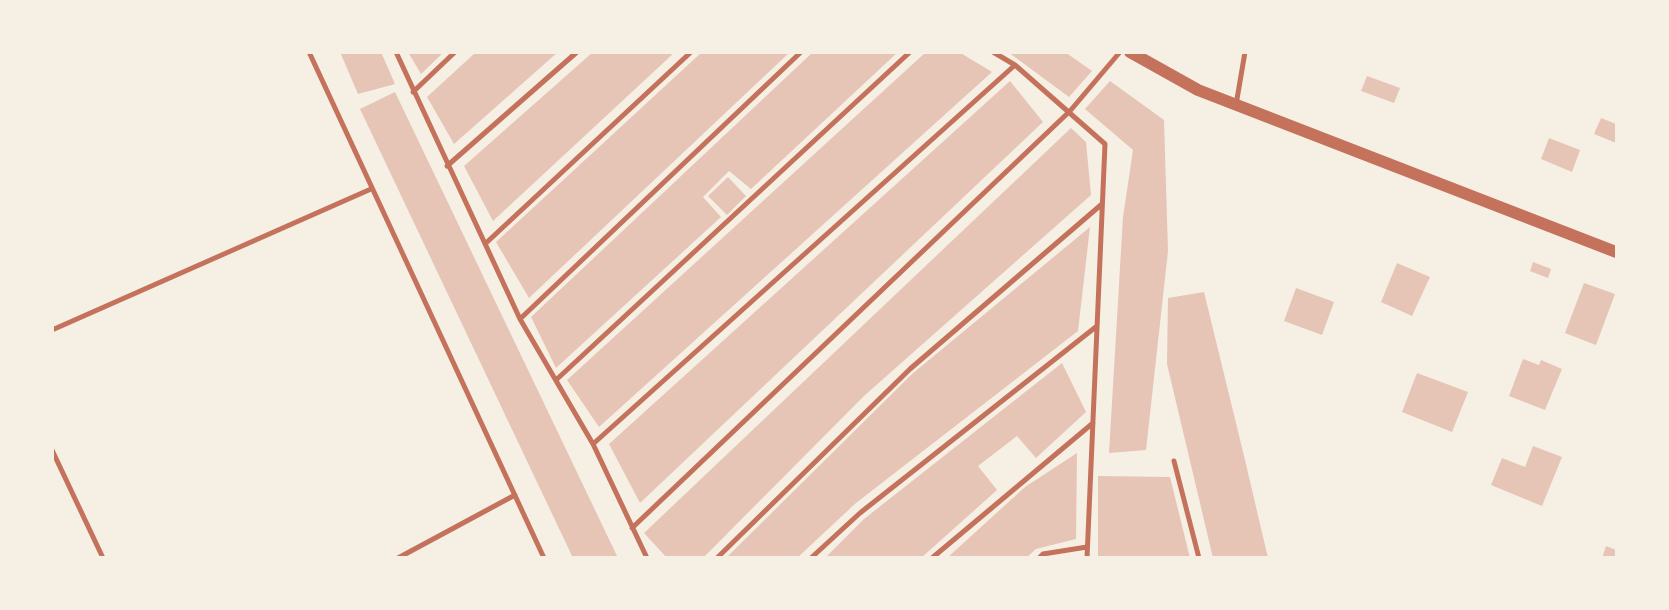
<!DOCTYPE html>
<html>
<head>
<meta charset="utf-8">
<style>
  body { margin:0 }
  #map { position:relative; width:1669px; height:610px; overflow:hidden; background:#f6efe4; font-family:"Noto Sans",sans-serif }
  canvas { display:block }
  .frame { position:absolute; inset:0; border:54px solid #f6efe4; pointer-events:none }
</style>
</head>
<body>
<div id="map">
<canvas width="1669" height="610"></canvas>
<div class="frame"></div>
</div>
<script>
const c = document.querySelector('canvas').getContext('2d');
c.lineJoin = 'round';
function fillPath(path, color) { c.fillStyle = color; c.fill(path, 'evenodd'); }
function stroke(path, color, width, dash) { c.strokeStyle = color; c.lineWidth = width; c.lineCap = dash ? 'butt' : 'round'; c.setLineDash(dash || []); c.stroke(path); }
const building = new Path2D(`
  M340 52H381L395 84 358 94Z
  M408 52H444L421 74Z
  M476 52H558L454 144 427 97Z
  M593 52H675L493 221 464 166Z
  M702 52H790L529 298 496 242Z
  M813 52H898L751 189 729 171 703 197 721 217 556 368 531 317Z
  M926 52H959L992 72 599 427 567 380Z
  M1008 52H1065L1092 71 1069 97Z
  M1367 76 1400 88 1394 103 1361 91Z
  M1010 81 1043 122 640 503 609 444Z
  M1110 81 1164 120 1168 251 1146 450 1109 453 1123 217 1133 150 1085 109Z
  M395 92 618 558H573L360 109Z
  M1601 118 1616 124V143L1594 134Z
  M1071 128 1086 142 1091 195 864 396 703 558H667L644 533Z
  M1549 138 1580 150 1572 172 1541 159Z
  M728 177 746 196 727 215 708 196Z
  M1090 227 1078 331 856 503 797 558H726L912 374Z
  M1533 262 1551 269 1548 278 1530 271Z
  M1397 263 1430 277 1412 316 1381 302Z
  M1584 283 1615 294 1596 345 1565 333Z
  M1296 288 1334 302 1322 335 1284 321Z
  M1204 292 1245 460 1268 558H1213L1167 364 1168 298Z
  M1523 359 1539 365 1541 360 1562 369 1545 410 1509 396Z
  M1062 363 1086 412 1036 458 1017 436 978 466 997 490 921 558H825L864 519Z
  M1417 373 1468 392 1452 432 1402 412Z
  M1533 446 1562 457 1542 506 1491 485 1502 458 1525 467Z
  M1077 453 1076 539 1036 549 1026 558H947L1025 487Z
  M1098 476 1170 477 1190 558H1098Z
  M1606 546 1616 550V558H1602Z`);
const service = new Path2D(`
  M309 52 544 558
  M396 52 520 319 593 444 647 558
  M993 52 1015 65 1105 144 1087 558
  M413 92 455 52
  M1236 105 1245 52
  M447 166 577 52
  M485 244 691 52
  M520 319 801 52
  M52 330 371 189
  M556 380 910 52
  M593 444 1015 65
  M52 450 103 558
  M1174 461 1199 558
  M632 528 1070 111 1120 52
  M398 558 515 495
  M717 558 910 369 1102 204
  M811 558 860 513 1097 326
  M932 558 1093 423
  M1039 558 1043 554 1087 547`);
const tertiary = new Path2D(`
  M1130 52 1198 90 1616 252`);
fillPath(building, '#e6c5b7');
stroke(service, '#c5725c', 5);
stroke(tertiary, '#c5725c', 12);
</script>
</body>
</html>
